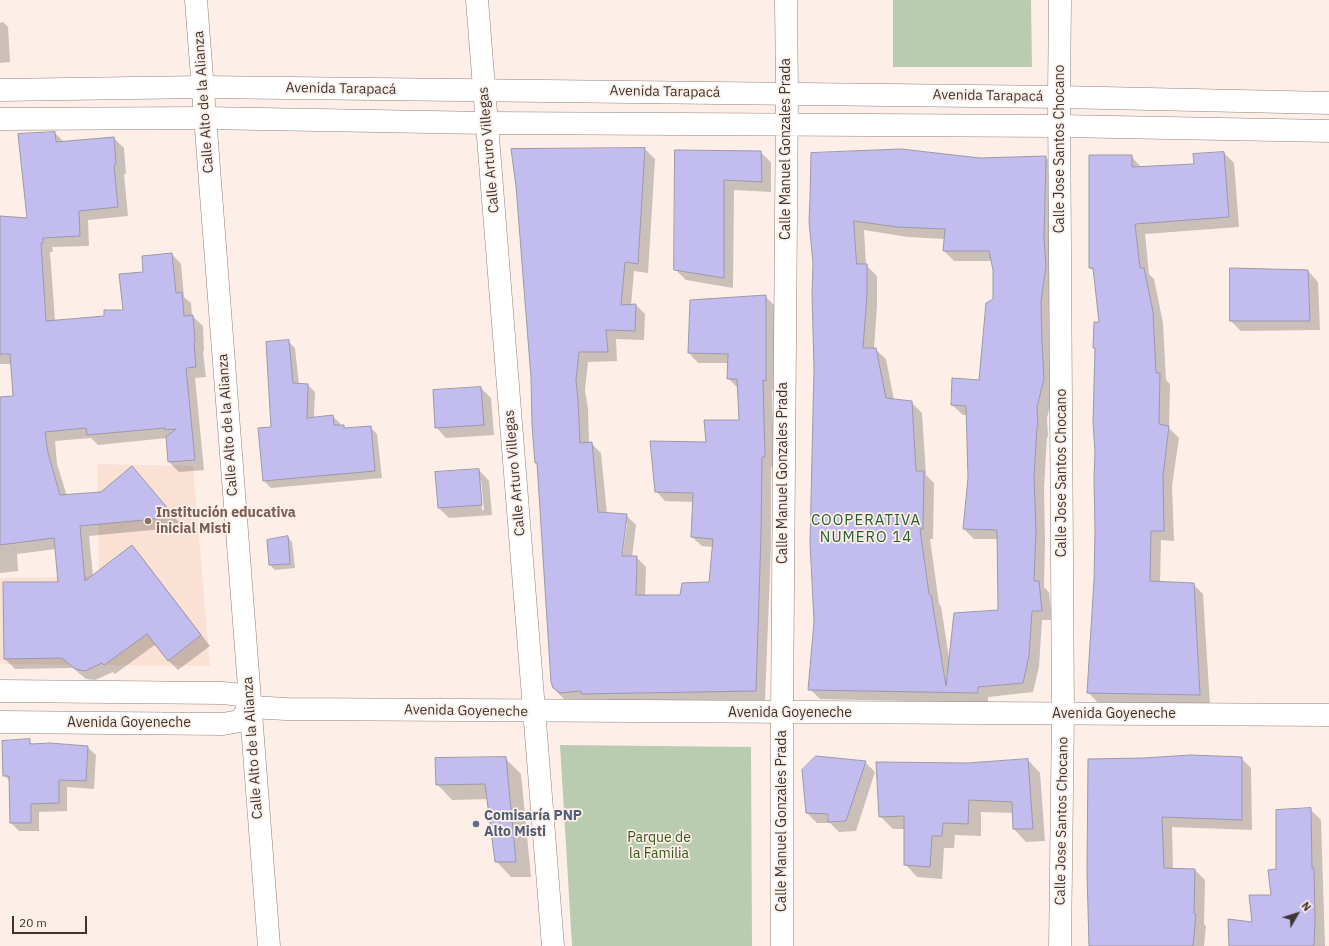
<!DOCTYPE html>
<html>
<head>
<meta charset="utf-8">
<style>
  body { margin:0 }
  #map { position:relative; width:1329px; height:946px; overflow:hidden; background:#fdefe8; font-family:"IBM Plex Sans",sans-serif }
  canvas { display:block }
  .north { position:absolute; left:1277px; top:894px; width:40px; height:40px; -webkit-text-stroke:3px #fdefe8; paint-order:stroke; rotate:51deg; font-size:11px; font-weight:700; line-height:16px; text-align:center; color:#3c3532 }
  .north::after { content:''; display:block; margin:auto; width:14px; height:18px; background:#3c3532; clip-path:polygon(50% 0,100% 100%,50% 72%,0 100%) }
  .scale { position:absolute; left:12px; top:916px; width:75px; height:18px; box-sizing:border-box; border:2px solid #3c3532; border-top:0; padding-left:5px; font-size:12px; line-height:14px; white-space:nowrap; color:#3c3532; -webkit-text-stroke:3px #fdefe8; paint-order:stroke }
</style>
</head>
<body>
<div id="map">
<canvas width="1329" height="946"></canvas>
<div class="north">N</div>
<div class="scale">20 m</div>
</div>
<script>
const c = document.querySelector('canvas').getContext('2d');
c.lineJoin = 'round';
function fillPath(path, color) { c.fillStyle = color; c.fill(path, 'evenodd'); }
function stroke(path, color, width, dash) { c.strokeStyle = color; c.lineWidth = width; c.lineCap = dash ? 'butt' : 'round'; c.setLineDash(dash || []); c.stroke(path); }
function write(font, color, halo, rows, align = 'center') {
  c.font = font + ' "IBM Plex Sans",sans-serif'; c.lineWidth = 3.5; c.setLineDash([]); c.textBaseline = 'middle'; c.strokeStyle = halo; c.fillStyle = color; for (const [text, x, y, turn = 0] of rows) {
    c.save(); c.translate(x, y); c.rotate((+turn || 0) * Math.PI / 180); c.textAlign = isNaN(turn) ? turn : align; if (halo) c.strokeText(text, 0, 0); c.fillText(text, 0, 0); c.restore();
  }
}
const built = new Path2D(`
  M97 464 193 466 210 666 0 664V578L99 576Z`);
const green = new Path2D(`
  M893 0H1031L1032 67H893Z
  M560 745 751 747 752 946H572Z`);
const shadow = new Path2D(`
  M3 22 8 27 10 62 0 63V23Z
  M55 133 64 142 114 138 124 148 126 174H124L128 216 88 220 89 246 52 247 53 252H50L55 321 105 317 124 311 144 273 172 254 181 264 184 297 191 303 192 316 203 326 204 351H203L206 377 195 378 204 470 179 472 169 462 167 438 98 445 91 438 55 441 57 464 67 496 102 493 132 467 183 527 89 536 93 576 131 546 141 556 210 646 178 670 168 660 156 644 115 674 113 672 95 680 86 679 73 668 15 669 5 659 59 583 56 549 17 554 18 571 0 573V398L14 397 11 364H0V217L28 219Z
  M645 149 655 159 648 273 634 271 631 305H636L645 314 644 340 616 339 617 361 588 362 585 390 588 409 589 443H591L601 453 607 514 626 515 636 525 632 557H636L646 567 645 596H681L710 583 713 547 702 546 692 537 694 502 665 501 656 491 707 443 740 421 739 389 728 378 729 363H698L689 353 765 296 775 306 776 390H772L774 467H771V545L765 700 592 704 566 701 556 691 552 682 539 488 533 425ZM625 523H627L622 561H620Z
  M676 151 760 152 771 162V192L734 190 733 288 686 280 675 269Z
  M1224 153 1234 163 1239 227 1145 234 1149 274 1154 279 1163 323 1166 380 1170 384 1169 428 1179 438 1172 486 1174 541 1161 540 1160 582 1193 584 1203 594 1210 705 1098 703 1088 692 1095 580 1096 529V349L1094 348 1100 323 1095 272 1090 268 1131 156 1142 168 1195 165Z
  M1045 157 1056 167 1054 390 1047 418 1048 437H1047L1044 488 1045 541 1044 587 1049 592 1052 620H1042L1039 667 1033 692 988 697V703L820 699 810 689 815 622 814 263 810 222 980 159ZM864 230 908 237 945 239 944 251 954 261H992L994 270V300L980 381 952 405 963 415H968L969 478 964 529 974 539H998L999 611 949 658 941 606 939 604 930 539H933L934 483 926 475 922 413 911 402 894 400 886 359 875 349H874L877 306V276L866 265Z
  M1308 271 1318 282 1320 330 1241 331 1231 321Z
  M288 341 295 348 299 384 308 385 315 392 314 418 332 416 340 423V426H344L346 429 370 427 377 434 382 478 271 488 264 481Z
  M481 388 491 398 494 435 446 438 436 427 434 391Z
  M479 470 489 481 492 515 449 518 439 508ZM479 480H481L484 510H482Z
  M288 537 292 542 295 568 275 570 270 565Z
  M29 741 34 745 87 747 96 755 94 789 67 787V811L39 812V831H19L11 823 10 781 4 775Z
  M505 758 521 774 531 877H511L496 861 488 799 452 800 437 784Z
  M1241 758 1251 768 1252 830 1172 827 1173 869 1195 870 1205 880 1204 924 1206 926 1204 946H1089V760Z
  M1028 760 1040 773 1045 841 1026 842 1014 829 1013 813 981 812V836L955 835 954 848H944L942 879 917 877 905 864V829H893L880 816 967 764Z
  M865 762 875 772 856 831 839 832 830 823H817L807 813Z
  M1311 810 1321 820 1325 946H1230L1254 923 1272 896 1277 870Z`);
const building = new Path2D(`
  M55 132 56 142 114 137 116 164 114 165 118 207 79 211 80 236 43 238V243H41L46 321 104 316V310H123L119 274 143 272 142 256 172 253 176 293 182 292 184 316 193 315 195 342H194L196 367 186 368 195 460 168 462 166 437 176 429 165 430V428L87 435 86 428 45 432 48 453 60 495 101 492 132 466 175 517 80 526 85 581 132 545 201 635 168 661 147 634 104 665 102 663 85 671 75 669 62 658 4 659 3 582H58L54 538 0 545V397L13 396 10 354H0V216L27 218 18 134Z
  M645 148 638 264 625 262 621 305 636 304 635 331 606 330 608 352H579L576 380 578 399 580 443 592 442 598 512 627 514 622 556H637L636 595H680L682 583 709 582 713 539 691 537 693 493 655 492 650 441 706 442 704 420H739L737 379H727L728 354 688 353 690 300 766 295V381L763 380 765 457H762L761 535 756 691 581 694V691L560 693 553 688 551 682 537 463H535L532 425 531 378 516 186 511 149Z
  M901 149 980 158 1046 156 1044 238 1046 267 1041 301 1042 343 1044 379 1037 407 1038 427H1037L1034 477 1036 531 1034 581H1039L1042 611H1032L1029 656 1023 683 978 687V693L808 690 814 622 810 543 814 369 812 294 813 263 809 222 810 199 811 153ZM854 221 897 227 945 229 943 251H989L993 270V299L986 303 979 380 952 378 951 405 966 406 968 478 963 529 997 530 998 610 954 613 946 686 931 595 929 594 920 529H923L924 471H916L912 401 886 398 876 348H863L867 295V264H857Z
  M675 150 761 151 762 182 724 180V278L674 270Z
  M1224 152 1229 217 1135 224 1140 268H1144L1153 312 1156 373H1160L1159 424 1169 426 1163 476 1164 531H1151L1150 581 1194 583 1200 695 1087 693 1094 580 1095 529 1094 478 1095 453 1093 422 1095 348H1093L1094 322H1099L1093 268H1089V155H1132V167L1194 164 1193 154Z
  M1230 268 1308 270 1310 321H1230Z
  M289 340 293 383 308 384 307 418 333 415 334 425H344V428L371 426 375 471 263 481 258 428 271 427 266 342Z
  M481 387 484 425 435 428 433 390Z
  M479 469 482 505 438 508 435 472Z
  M288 536 290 564 269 565 267 540Z
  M30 739V744L50 743 88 746 86 781 59 780V803L31 804V823H10L9 776H3L2 741Z
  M1191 755 1242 757V820L1162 817 1164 868 1195 869 1194 914H1196L1193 946H1089L1087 872 1088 759 1144 758Z
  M816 756 866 761 846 821 828 822V814L806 813 802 770Z
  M506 757 516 862H495L485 784 436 785 435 758Z
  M1028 759 1033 829H1013L1012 802 969 800 968 824 943 823 942 836H932L930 867 904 865V816L879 817 876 762 967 763Z
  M1311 808 1312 868H1314L1315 921 1314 946H1229L1228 919 1252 922 1249 895H1271L1268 870 1276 869V810Z`);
const minor = new Path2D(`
  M196 0 269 946
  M477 0 553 946
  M782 713V946
  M1060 946 1063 714 1059 97 1060 0`);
const tertiary = new Path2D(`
  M0 90 202 87 1059 97 1329 103
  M0 119 205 118 486 123 1060 126 1329 131
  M782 713 787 94 786 0`);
const secondary = new Path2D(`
  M0 691 223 693 241 695 250 707 286 709C633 713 981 712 1329 715
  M0 722 223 724 240 721 250 707`);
const markers = [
  [148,521,4,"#8d6e63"],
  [476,824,4,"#5c6f8a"]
];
const streetNames = [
  ["Avenida Tarapacá",341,89,1],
  ["Avenida Tarapacá",665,92,1],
  ["Avenida Tarapacá",988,96,1],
  ["Calle Alto de la Alianza",204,102,-94],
  ["Calle Manuel Gonzales Prada",786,149,-90],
  ["Calle Jose Santos Chocano",1060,149,-90],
  ["Calle Arturo Villegas",489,150,-95],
  ["Calle Alto de la Alianza",228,425,-94],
  ["Calle Arturo Villegas",515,473,-95],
  ["Calle Manuel Gonzales Prada",783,473,-90],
  ["Calle Jose Santos Chocano",1062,473,-90],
  ["Avenida Goyeneche",466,711,1],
  ["Avenida Goyeneche",790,713],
  ["Avenida Goyeneche",1114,714],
  ["Avenida Goyeneche",129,723],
  ["Calle Alto de la Alianza",253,748,-94],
  ["Calle Manuel Gonzales Prada",782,821,-90],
  ["Calle Jose Santos Chocano",1062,821,-89]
];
const educationNames = [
  ["Institución educativa",156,513],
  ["inicial Misti",156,529]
];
const serviceNames = [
  ["Comisaría PNP",484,816],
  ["Alto Misti",484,832]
];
const parkNames = [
  ["Parque de",659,838],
  ["la Familia",659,854]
];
const neighbourhoodNames = [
  ["COOPERATIVA",866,521],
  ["NUMERO 14",866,538]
];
fillPath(built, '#fae1d4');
fillPath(green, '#baccaf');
fillPath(shadow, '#0003');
fillPath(building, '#c3bcef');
stroke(building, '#9a99a8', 1);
stroke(minor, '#918179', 23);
stroke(tertiary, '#918179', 23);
stroke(secondary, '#918179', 23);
stroke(minor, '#fff', 22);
stroke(tertiary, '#fff', 22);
stroke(secondary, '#fff', 22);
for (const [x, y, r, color] of markers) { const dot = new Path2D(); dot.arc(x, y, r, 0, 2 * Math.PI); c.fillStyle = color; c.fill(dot); stroke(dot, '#fdefe8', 1.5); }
write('14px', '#3c3532', '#fdefe8', streetNames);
write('bold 14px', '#785e54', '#fdefe8', educationNames, 'left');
write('bold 14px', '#4e5e75', '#fdefe8', serviceNames, 'left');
write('14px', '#355818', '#fdefe8', parkNames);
c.letterSpacing = '1px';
write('15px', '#235f2f', '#fdefe8', neighbourhoodNames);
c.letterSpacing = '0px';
</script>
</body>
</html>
